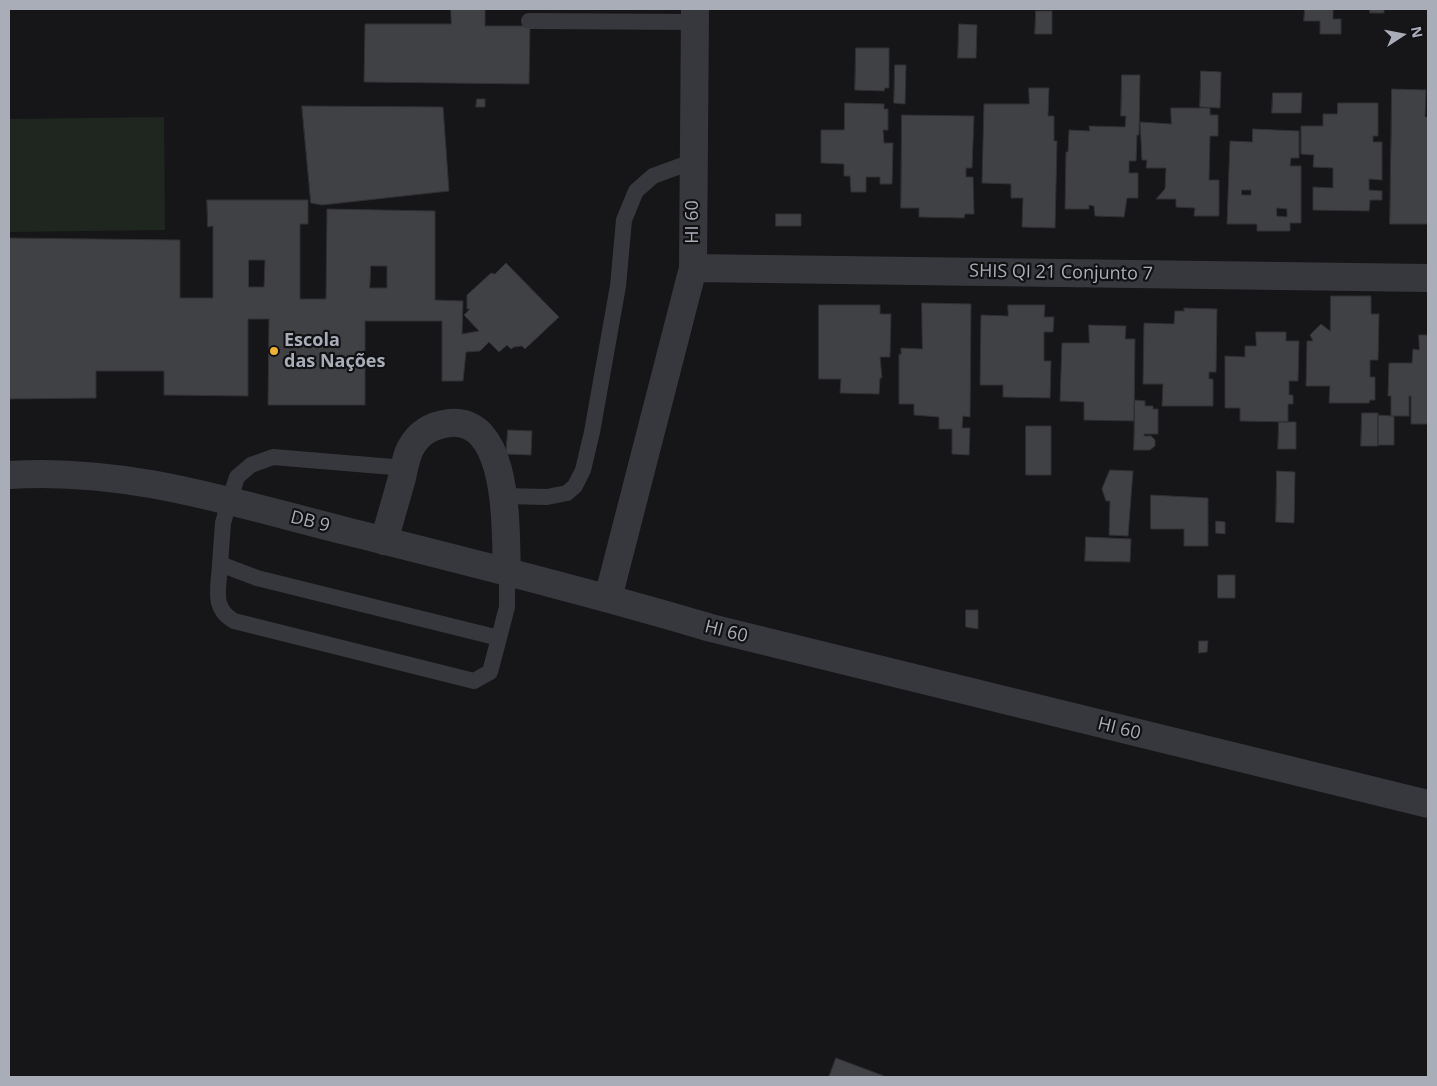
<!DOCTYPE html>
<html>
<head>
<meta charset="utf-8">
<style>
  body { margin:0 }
  #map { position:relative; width:1437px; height:1086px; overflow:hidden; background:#161618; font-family:"Open Sans",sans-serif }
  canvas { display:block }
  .frame { position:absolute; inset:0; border:10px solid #a8adb8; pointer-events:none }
  .north { position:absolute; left:1377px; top:10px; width:50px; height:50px; -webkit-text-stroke:4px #111113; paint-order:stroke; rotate:79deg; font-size:14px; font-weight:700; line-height:20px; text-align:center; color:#a8adb8 }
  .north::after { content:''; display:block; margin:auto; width:18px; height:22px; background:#a8adb8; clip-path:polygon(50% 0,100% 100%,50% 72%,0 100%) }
</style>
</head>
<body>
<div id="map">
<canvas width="1437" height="1086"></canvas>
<div class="frame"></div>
<div class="north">N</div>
</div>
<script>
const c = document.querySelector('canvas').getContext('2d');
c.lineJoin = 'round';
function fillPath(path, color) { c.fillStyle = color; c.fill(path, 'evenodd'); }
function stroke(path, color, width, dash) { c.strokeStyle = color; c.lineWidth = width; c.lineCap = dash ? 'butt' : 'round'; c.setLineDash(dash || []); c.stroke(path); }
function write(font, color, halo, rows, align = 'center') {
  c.font = font + ' "Open Sans",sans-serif'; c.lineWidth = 4.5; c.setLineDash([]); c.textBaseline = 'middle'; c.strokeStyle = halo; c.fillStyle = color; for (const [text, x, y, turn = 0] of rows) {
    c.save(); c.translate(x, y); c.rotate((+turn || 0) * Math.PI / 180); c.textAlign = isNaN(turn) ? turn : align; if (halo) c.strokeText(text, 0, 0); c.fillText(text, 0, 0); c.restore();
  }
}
const green = new Path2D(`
  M164 117 165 230 9 232V119Z`);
const building = new Path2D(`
  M451 9H485V26H530L529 84 364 82 365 24H451Z
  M1305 9H1333V19H1341V34H1320V21H1304Z
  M1370 9H1384V13H1370Z
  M1036 11H1052V34H1035Z
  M959 24 977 25 976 58H958Z
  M856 48H889V88H885L884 91 855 90Z
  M895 65H906L905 104 894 103Z
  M1201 71 1221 72 1220 108 1200 107Z
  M1122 75H1140L1139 135H1137L1136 161H1129V173H1138V198H1127L1124 217 1095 216 1094 206 1089 205V209H1065L1066 152H1068L1069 130 1090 131 1089 126 1125 127 1126 116H1121Z
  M1029 88H1049L1048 116H1054V141H1057L1055 228 1022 227 1023 198H1011V184L982 183 984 104H1029Z
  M1392 89 1426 90 1425 117H1428V224H1390Z
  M1273 93H1302L1301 113H1272Z
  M477 99H485V107H476Z
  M845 103 884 104V109H888V130H883L884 143H893L892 184H880V177H866V192H851L850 176H844V164L821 163V130H844Z
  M1338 103H1378V136H1373V142H1382V180L1369 179V190L1382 191V200H1370L1369 211 1313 210V187L1333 188V168L1313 167 1314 155 1301 154V126H1323V114H1337Z
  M302 106 443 107 449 191 322 205 311 203Z
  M1171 108H1210V115H1218V136H1210L1209 180H1219V216H1194L1195 208 1176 207V199H1156L1165 189 1166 168H1146L1147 160H1142L1140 122 1171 124Z
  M902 115 974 116 972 168H966V177H973L974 214H965L964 218 919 217V208H901Z
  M1253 129 1299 131V158H1291L1290 166H1301V223H1290V231H1257V224H1227L1230 141 1252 142ZM1242 190H1251V195H1242ZM1277 208 1287 209V217L1277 216Z
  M207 200H308V224H300V299H326L327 209 435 211V300L463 301 462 334 479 331 464 315 470 309H467V295L491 273 495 274 506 263 559 317 525 349 522 346 514 347 511 349 507 345 499 352 489 342 480 351 466 352 463 381H442V321H365V405H268L269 319H248V396L164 395V371H96V398L9 399V238L180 240V298H213V226L208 227ZM249 260H265L264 287H249ZM371 266H387V288H370Z
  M776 214H801V226H776Z
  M1331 296H1371V314H1379L1378 360H1370V377H1375V400H1370L1369 403H1329L1330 386H1306L1307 341H1313L1310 335 1321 324 1330 331Z
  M922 303 971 304 970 417 963 416 962 428H970L969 455 952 454V429H939V417L914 415V404H899V354L901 355V348L922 349Z
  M819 305H880V314H891L890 357H880L882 378H880L879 394 840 393 841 379H819Z
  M1008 305H1045L1044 317H1054L1053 332H1044V361H1051L1050 398 1003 397V385H980L981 315 1008 316Z
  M1184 308 1217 309 1216 372H1209V379H1213V406H1162L1163 384H1143L1144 323 1174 324 1175 311H1184Z
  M1089 325 1126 326 1125 339H1135L1134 421 1084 420V402L1060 401 1062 343H1089Z
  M1256 332H1286V341H1299L1298 381H1289V395H1293V404H1288V422L1240 421V408H1225V356L1245 357V346H1256Z
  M1419 335H1428V424H1411V396H1409V416H1391V396H1388L1389 363H1412L1413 349 1419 350Z
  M1135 400 1145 401V406H1153V409H1158V434H1144V436H1151L1155 440V446L1150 450H1134Z
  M1362 413H1378V446H1361Z
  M1378 415 1394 416V445H1378Z
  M1279 422H1296V449H1278Z
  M1026 426H1051V475H1026Z
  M508 430 532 431 531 455 506 454Z
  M1110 470 1133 471 1128 536 1109 535 1110 501H1106L1102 489Z
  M1277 471 1295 472 1294 523 1276 522Z
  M1151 495 1208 498V546H1184V529H1151Z
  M1216 521 1225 522V534L1216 533Z
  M1086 537 1131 539 1130 562 1085 561Z
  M1218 575H1235V598H1218Z
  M966 610H978V629L966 627Z
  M1199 641H1208L1207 652 1199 653Z
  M836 1058 884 1076V1077H829Z`);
const service = new Path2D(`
  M529 21 695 22
  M405 468 273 457 251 465 237 477 229 502 223 523 220 564 257 578 499 638 507 607V572
  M503 496 547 497 567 493 575 486 583 470 592 432 618 286 624 220 636 191 653 176 694 161
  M220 564C219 588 211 608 234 621L474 681 490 672 499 638`);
const minor = new Path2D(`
  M693 268 1428 278
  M9 475C126 467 234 503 346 531 468 562 590 592 711 628L1428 804
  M384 541C390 520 396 499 402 478 404 469 406 457 410 449 419 432 432 425 450 423 511 418 505 533 507 572
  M608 598 693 268 695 9`);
const markers = [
  [274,351,5,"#f2b134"]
];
const streetNames = [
  ["HI 60",693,222,-90],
  ["SHIS QI 21 Conjunto 7",1061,273,1],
  ["DB 9",310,522,14],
  ["HI 60",726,632,14],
  ["HI 60",1119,729,14]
];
const poiNames = [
  ["Escola",284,341],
  ["das Nações",284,362]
];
fillPath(green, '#1e261f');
fillPath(building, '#404145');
stroke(building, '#303034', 1);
stroke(service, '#37383d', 16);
stroke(minor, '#37383d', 28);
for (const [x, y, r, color] of markers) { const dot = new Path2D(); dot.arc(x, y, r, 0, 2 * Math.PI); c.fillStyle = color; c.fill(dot); stroke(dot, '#111113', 2); }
write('18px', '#a8adb8', '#111113', streetNames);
write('bold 18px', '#a8adb8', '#111113', poiNames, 'left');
</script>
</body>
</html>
